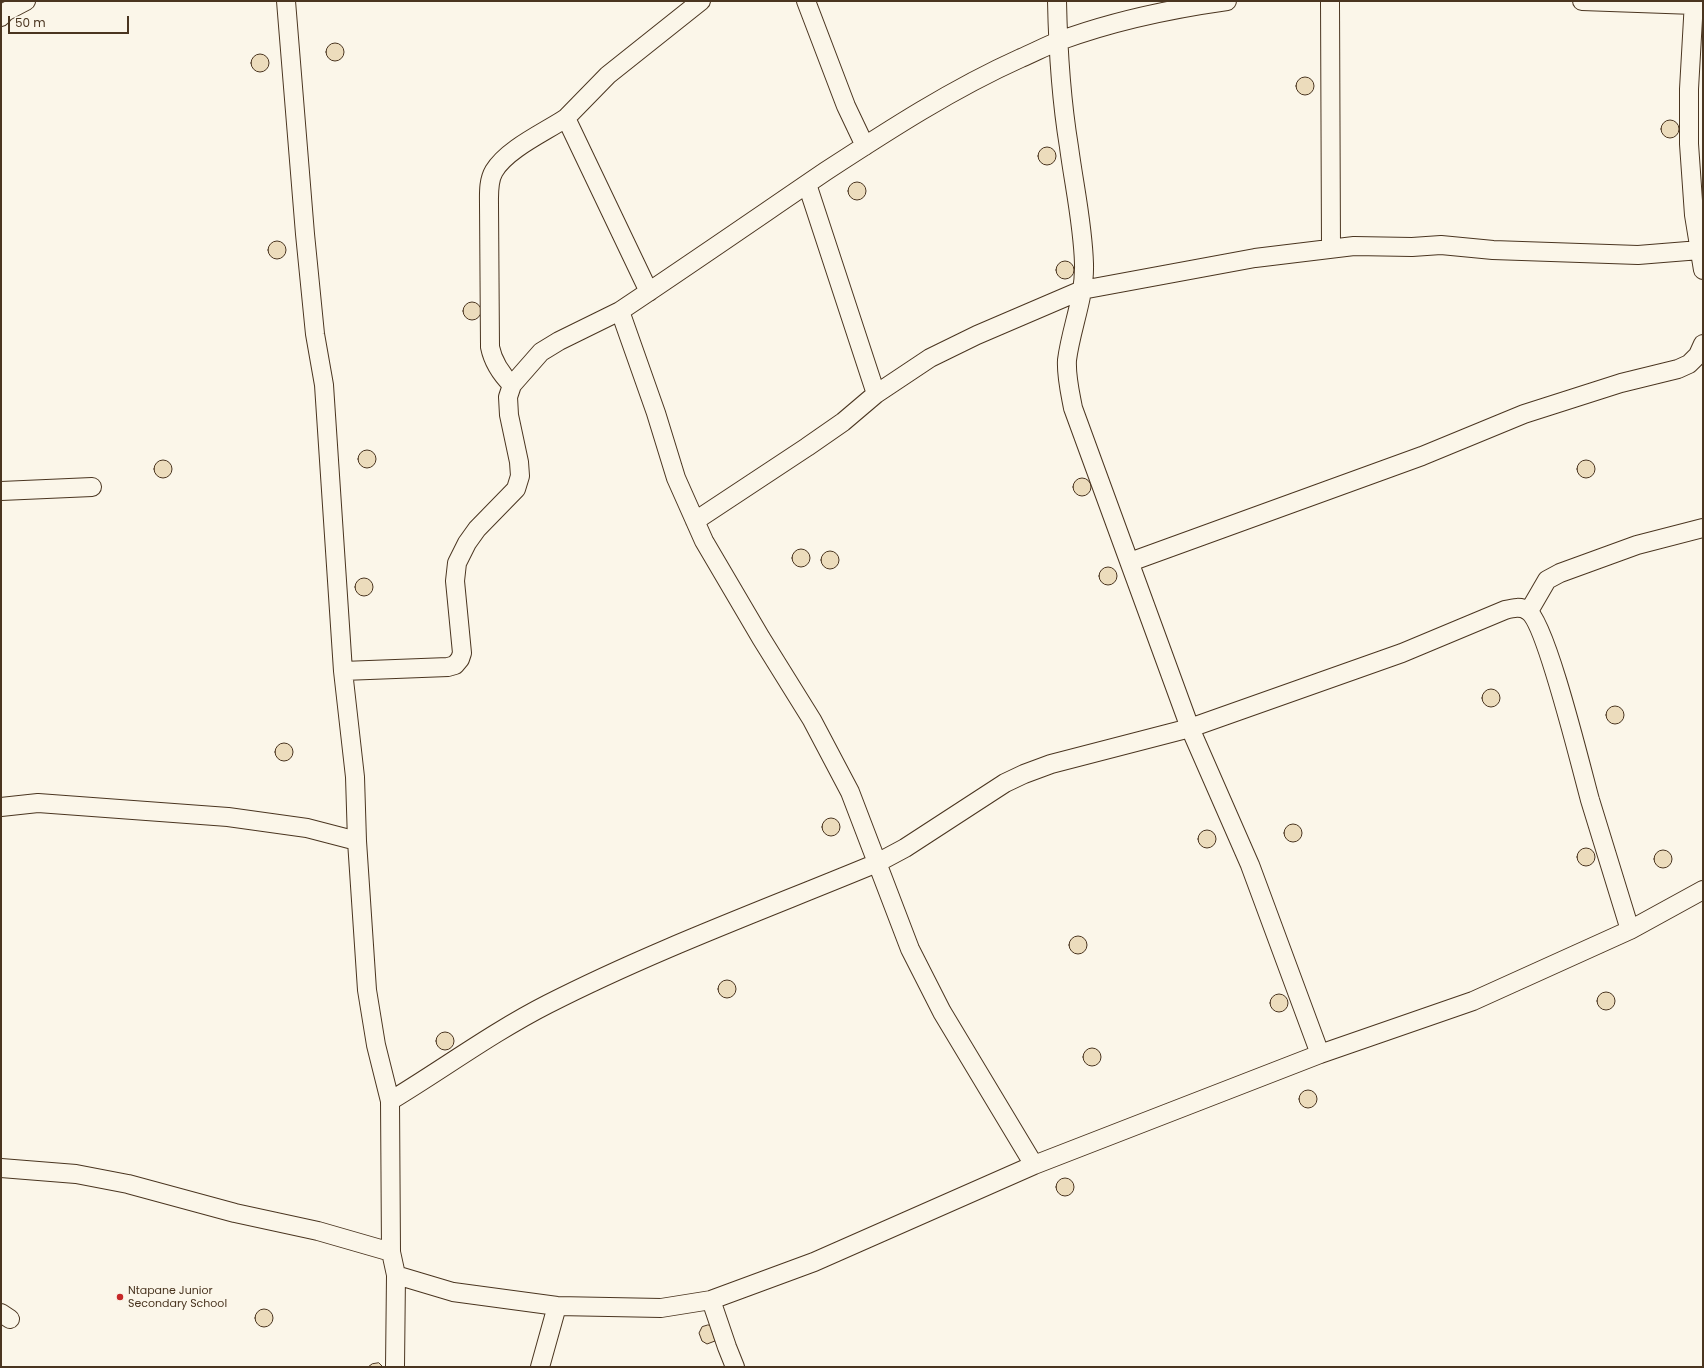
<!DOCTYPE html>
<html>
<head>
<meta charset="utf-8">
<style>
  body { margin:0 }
  #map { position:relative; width:1704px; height:1368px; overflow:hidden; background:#fbf6e9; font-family:Poppins,sans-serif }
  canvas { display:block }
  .frame { position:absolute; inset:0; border:2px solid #4a3520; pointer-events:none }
  .scale { position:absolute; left:8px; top:16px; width:121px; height:18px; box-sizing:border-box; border:2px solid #4a3520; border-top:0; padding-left:5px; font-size:12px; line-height:14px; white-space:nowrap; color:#4a3520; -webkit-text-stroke:3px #fbf6e9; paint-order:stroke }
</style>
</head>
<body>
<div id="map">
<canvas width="1704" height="1368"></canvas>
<div class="frame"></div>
<div class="scale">50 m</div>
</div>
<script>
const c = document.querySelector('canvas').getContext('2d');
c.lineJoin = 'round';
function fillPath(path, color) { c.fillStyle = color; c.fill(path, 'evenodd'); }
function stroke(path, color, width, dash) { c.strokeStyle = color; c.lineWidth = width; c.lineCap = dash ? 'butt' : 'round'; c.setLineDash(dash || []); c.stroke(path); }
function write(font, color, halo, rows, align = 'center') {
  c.font = font + ' Poppins,sans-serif'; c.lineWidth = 3; c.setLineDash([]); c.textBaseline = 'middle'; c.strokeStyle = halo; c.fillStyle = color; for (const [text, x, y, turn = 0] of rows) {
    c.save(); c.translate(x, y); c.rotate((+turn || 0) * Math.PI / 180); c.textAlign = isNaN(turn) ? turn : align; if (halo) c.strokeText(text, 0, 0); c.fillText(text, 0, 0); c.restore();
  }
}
const building = new Path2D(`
  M326 52a9 9 0 1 1 18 0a9 9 0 1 1-18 0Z
  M251 63a9 9 0 1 1 18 0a9 9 0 1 1-18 0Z
  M1296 86a9 9 0 1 1 18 0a9 9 0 1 1-18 0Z
  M1661 129a9 9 0 1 1 18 0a9 9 0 1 1-18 0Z
  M1038 156a9 9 0 1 1 18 0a9 9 0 1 1-18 0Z
  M848 191a9 9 0 1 1 18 0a9 9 0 1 1-18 0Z
  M268 250a9 9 0 1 1 18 0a9 9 0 1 1-18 0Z
  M1056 270a9 9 0 1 1 18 0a9 9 0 1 1-18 0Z
  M463 311a9 9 0 1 1 18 0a9 9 0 1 1-18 0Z
  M358 459a9 9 0 1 1 18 0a9 9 0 1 1-18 0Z
  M1577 469a9 9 0 1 1 18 0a9 9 0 1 1-18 0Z
  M154 469a9 9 0 1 1 18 0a9 9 0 1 1-18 0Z
  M1073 487a9 9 0 1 1 18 0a9 9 0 1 1-18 0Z
  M792 558a9 9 0 1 1 18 0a9 9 0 1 1-18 0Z
  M821 560a9 9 0 1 1 18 0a9 9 0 1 1-18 0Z
  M1099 576a9 9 0 1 1 18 0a9 9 0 1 1-18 0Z
  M355 587a9 9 0 1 1 18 0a9 9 0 1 1-18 0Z
  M1482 698a9 9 0 1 1 18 0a9 9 0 1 1-18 0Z
  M1606 715a9 9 0 1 1 18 0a9 9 0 1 1-18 0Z
  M275 752a9 9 0 1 1 18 0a9 9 0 1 1-18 0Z
  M822 827a9 9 0 1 1 18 0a9 9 0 1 1-18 0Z
  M1284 833a9 9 0 1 1 18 0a9 9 0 1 1-18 0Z
  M1198 839a9 9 0 1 1 18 0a9 9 0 1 1-18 0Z
  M1577 857a9 9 0 1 1 18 0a9 9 0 1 1-18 0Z
  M1654 859a9 9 0 1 1 18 0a9 9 0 1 1-18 0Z
  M1069 945a9 9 0 1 1 18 0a9 9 0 1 1-18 0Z
  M718 989a9 9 0 1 1 18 0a9 9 0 1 1-18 0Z
  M1597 1001a9 9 0 1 1 18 0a9 9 0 1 1-18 0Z
  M1270 1003a9 9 0 1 1 18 0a9 9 0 1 1-18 0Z
  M436 1041a9 9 0 1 1 18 0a9 9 0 1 1-18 0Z
  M1083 1057a9 9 0 1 1 18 0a9 9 0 1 1-18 0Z
  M1299 1099a9 9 0 1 1 18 0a9 9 0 1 1-18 0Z
  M1056 1187a9 9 0 1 1 18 0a9 9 0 1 1-18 0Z
  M255 1318a9 9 0 1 1 18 0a9 9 0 1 1-18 0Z
  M708 1325H711L715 1341 707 1344 702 1341 699 1333 702 1327Z
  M379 1363 383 1367H368L372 1364Z`);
const minor = new Path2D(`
  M286 1 305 234 315 334 324 385 343 671 355 777 357 841 367 990 376 1045 390 1101 391 1252 396 1275 395 1367
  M806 1 846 106 865 146
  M1057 1C1058 50 1061 98 1069 147 1074 185 1083 225 1084 264 1085 297 1071 328 1067 360 1066 376 1070 392 1073 408L1190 728 1250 865 1320 1054
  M1330 1 1331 249
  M1582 1 1694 5
  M1694 1 1689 89V144L1694 215 1703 270
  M1 17 5 12 26 1
  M566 118 608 75 701 1
  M807 184 876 394
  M512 385C501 374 493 362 490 347L489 205C489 194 488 181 494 171 507 149 545 132 566 118L649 292
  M1 491 92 487
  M695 521 807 447 843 422 876 394 930 358 977 335 1082 290 1255 258 1354 246 1412 247 1441 245 1493 250 1638 255 1700 250
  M1130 562 1422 456 1524 414 1621 383 1678 369 1689 364 1698 355 1703 344
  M1529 611 1547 580 1560 573 1637 545 1703 528
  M343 671 448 667 455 665 460 659 462 653 455 581 457 563 467 543 477 529 516 489 520 476 519 462 509 415 508 397 512 385 541 352 559 341 620 311
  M1 807 38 803 228 817 307 828 357 841
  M390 1101C443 1069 493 1032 548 1004 654 950 766 909 877 863L905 848 1005 783 1024 774 1051 764 1190 728 1402 653 1505 610C1513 608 1521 606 1528 611 1546 623 1582 771 1590 800 1603 843 1617 887 1630 930
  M1034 1165 942 1012 910 949 850 792 812 720 761 638 704 541 676 478 656 413 620 311C689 265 757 218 826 171 889 130 952 89 1021 58 1033 53 1046 46 1059 41 1113 21 1170 9 1227 1
  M1 1168 76 1174 128 1184 235 1213 318 1231 391 1252
  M396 1275 453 1292 557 1306 661 1308 711 1300 814 1262 1034 1165 1320 1054 1473 1001 1630 930 1703 890
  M711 1300 727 1347 735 1367
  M1 1313 10 1319
  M540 1367 557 1306`);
const markers = [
  [120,1297,4,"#c62828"]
];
const poiNames = [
  ["Ntapane Junior",128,1291],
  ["Secondary School",128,1304]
];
fillPath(building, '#ecdcbc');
stroke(building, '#4a3520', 1);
stroke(minor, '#4a3520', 20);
stroke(minor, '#fbf6e9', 18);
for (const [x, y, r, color] of markers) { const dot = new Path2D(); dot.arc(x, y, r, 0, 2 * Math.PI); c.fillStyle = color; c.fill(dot); stroke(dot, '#fbf6e9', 1.5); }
write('11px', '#4a3520', '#fbf6e9', poiNames, 'left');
</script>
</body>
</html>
